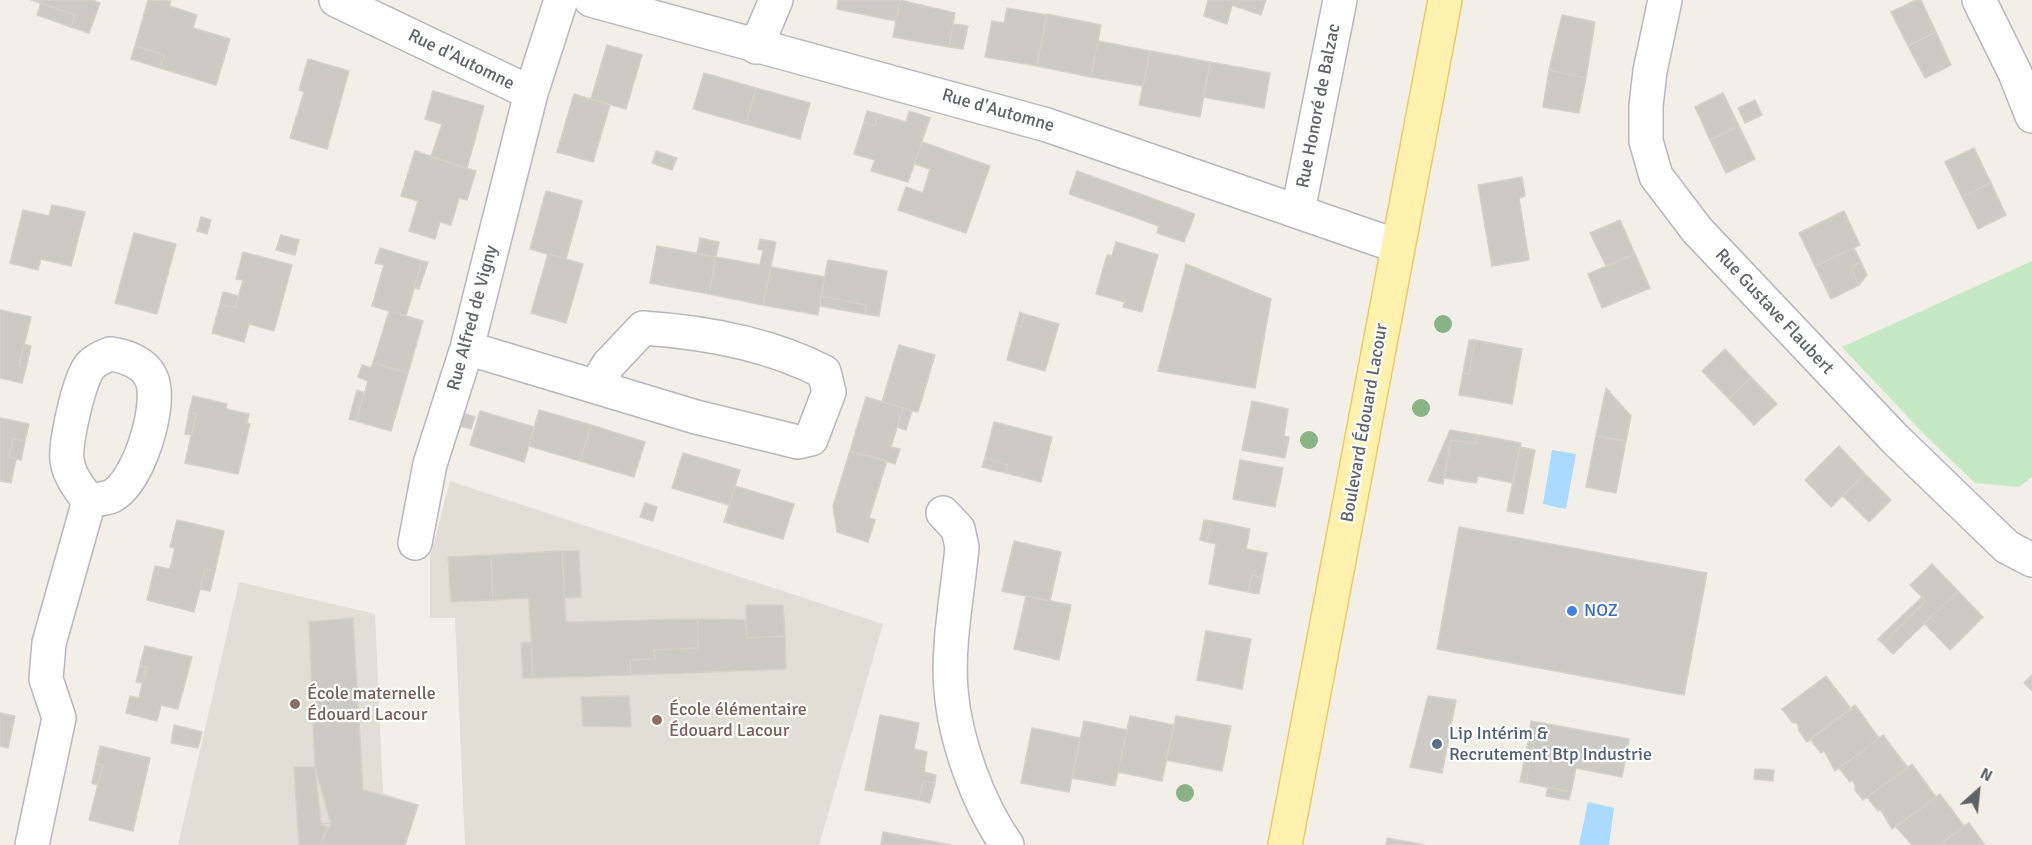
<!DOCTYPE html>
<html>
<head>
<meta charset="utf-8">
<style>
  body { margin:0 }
  #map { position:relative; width:2032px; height:845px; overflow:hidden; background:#f1efe8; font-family:Signika,sans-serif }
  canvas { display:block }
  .north { position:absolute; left:1948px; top:761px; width:60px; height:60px; -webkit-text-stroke:4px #fff; paint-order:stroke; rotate:27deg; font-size:16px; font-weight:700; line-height:24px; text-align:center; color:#5f6368 }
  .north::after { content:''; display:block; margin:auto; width:21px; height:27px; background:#5f6368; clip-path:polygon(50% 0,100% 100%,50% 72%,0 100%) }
</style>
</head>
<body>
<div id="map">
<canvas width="2032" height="845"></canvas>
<div class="north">N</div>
</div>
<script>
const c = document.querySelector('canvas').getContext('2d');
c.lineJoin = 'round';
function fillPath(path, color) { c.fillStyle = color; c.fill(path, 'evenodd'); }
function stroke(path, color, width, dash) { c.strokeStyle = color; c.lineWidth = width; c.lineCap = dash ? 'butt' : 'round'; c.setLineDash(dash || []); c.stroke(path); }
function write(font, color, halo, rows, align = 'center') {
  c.font = font + ' Signika,sans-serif'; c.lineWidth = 4.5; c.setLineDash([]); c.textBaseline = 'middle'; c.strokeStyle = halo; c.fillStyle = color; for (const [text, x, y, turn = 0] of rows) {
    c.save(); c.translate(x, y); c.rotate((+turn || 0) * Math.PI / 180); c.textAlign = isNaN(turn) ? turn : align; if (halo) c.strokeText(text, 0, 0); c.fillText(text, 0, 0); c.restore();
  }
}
const education = new Path2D(`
  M450 481 883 624 819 845H465L455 618H430V558Z
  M239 582 375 614 383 793 418 805 405 845H178Z`);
const green = new Path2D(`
  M2032 261V477L2019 487 1975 483 1925 435 1842 347Z`);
const water = new Path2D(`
  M1552 450 1576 454 1566 509 1543 504Z
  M1588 802 1614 808 1609 845H1579Z`);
const building = new Path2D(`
  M31 0H92L100 3 89 33 71 27 75 15Z
  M148 0 171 1 169 6 197 15 193 28 230 39 216 85 160 68 164 55 135 46Z
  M838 0H900L896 21 837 9Z
  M900 0 955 13 949 47 893 37Z
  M1208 0H1266L1261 15 1232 5 1227 24 1204 16Z
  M1916 0H1921L1936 32 1908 46 1891 12Z
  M41 3 75 15 71 27 37 15Z
  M1007 8 1047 15 1037 66 985 57 992 21 1004 23Z
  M1047 14 1101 25 1091 77 1037 66Z
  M1562 15 1595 22 1586 78 1549 70Z
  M953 24 968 26 963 49 949 47Z
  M1936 32 1951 65 1925 78 1908 46Z
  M1098 41 1150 51 1143 86 1091 77Z
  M607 45 642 55 626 109 591 99Z
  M135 46 164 55 160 68 131 59Z
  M1150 51 1210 62 1200 117 1139 105Z
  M308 59 349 71 327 149 290 138 304 92 299 90Z
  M1210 62 1270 73 1264 108 1203 97Z
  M1549 70 1586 78 1579 113 1543 107Z
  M704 73 756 88 746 124 693 109Z
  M756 88 810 103 800 139 746 124Z
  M433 91 484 106 467 168 431 157 442 124 425 119Z
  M1723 93 1739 126 1710 140 1695 107Z
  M574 94 610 105 593 162 557 152Z
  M1755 100 1762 115 1745 123 1738 108Z
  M867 111 878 114 875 126 864 122Z
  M909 111 930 118 908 182 871 171 875 160 854 154 864 122 875 126 878 114 906 122Z
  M1739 126 1755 159 1726 173 1710 140Z
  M922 142 990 166 966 233 898 210 906 187 923 193 930 169 914 164Z
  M1974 148 1991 183 1962 197 1945 162Z
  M415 151 476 171 467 200 459 198 451 225 440 222 435 239 409 231 418 201 401 196Z
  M656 151 677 158 672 170 652 163Z
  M1077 171 1195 214 1184 242 1157 233 1159 226 1069 194Z
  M1522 177 1525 196 1519 198 1529 260 1492 266 1478 185Z
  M1991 183 2006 215 1978 229 1962 197Z
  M546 191 582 201 566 259 530 249Z
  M52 205 85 212 71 266 41 259 38 270 10 263 23 210 49 216Z
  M1844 211 1860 245 1815 266 1799 233Z
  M201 217 211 220 207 234 197 231Z
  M1620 220 1635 254 1606 266 1590 233Z
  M134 233 176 244 157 314 115 303Z
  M281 235 299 240 295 255 276 250Z
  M700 238 719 242 716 257 697 254Z
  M760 239 776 242 763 305 709 294 716 257 760 265 763 250 758 249Z
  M1116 242 1158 255 1142 312 1123 307 1125 302 1096 294 1107 255 1112 256Z
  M657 246 716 257 709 294 650 283Z
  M380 248 422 261 406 316 372 306 384 265 375 263Z
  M1854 248 1861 262 1851 267 1859 285 1831 299 1815 266Z
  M243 252 292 265 274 331 249 324 244 342 212 333 220 304 235 308 243 280 236 279Z
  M548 254 583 264 566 323 531 313Z
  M1635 254 1650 288 1602 308 1588 274Z
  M828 260 887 271 879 316 865 314 866 305 821 296Z
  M422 261 428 262 419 289 414 287Z
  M1861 262 1867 275 1859 285 1851 267Z
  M1186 264 1271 299 1255 388 1158 371Z
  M771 267 825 277 818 315 763 305Z
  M223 292 239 296 235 308 220 304Z
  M821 296 866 305 865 314 820 306Z
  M0 310 31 317 19 366 26 368 22 383 0 378Z
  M389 311 423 321 408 373 373 363Z
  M1020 312 1024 314 1021 327 1016 326Z
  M1024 314 1059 324 1045 371 1007 360 1016 326 1021 327Z
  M1469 340H1475L1469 374 1463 373Z
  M1475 340 1522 349 1512 404 1459 395 1463 373 1469 374Z
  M24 344 31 346 26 368 19 366Z
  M899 345 935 355 918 412 882 402Z
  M1725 349 1751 377 1729 399 1702 371Z
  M373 363 408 373 391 431 356 421 368 381 358 377 362 365 371 368Z
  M1751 377 1777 404 1754 425 1729 399Z
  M1606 388 1631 416 1626 441 1596 436Z
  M357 390 364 393 356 421 349 419Z
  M193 396 227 404 226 409 249 414 247 423 250 424 238 474 185 463 196 414 189 412Z
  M866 397 903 408 891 447 900 449 895 464 850 451Z
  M1252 401 1288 409 1284 436 1289 437 1285 458 1242 450Z
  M903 408 912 411 906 430 897 427Z
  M539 410 591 425 580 461 529 446Z
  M480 411 534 427 524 462 470 445Z
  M189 412 196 414 192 435 185 434Z
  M463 413 475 417 471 429 459 426Z
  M0 418 29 424 25 441 13 439 9 457 16 459 11 483 0 481Z
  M994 422 1052 437 1041 482 1006 473 1008 465 985 458Z
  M591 425 645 442 634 477 580 461Z
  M1450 430 1478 435 1476 444 1451 440 1443 484 1428 481Z
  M1478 435 1521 443 1513 483 1478 476 1476 483 1444 478 1451 440 1476 444Z
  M1596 436 1626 441 1616 493 1586 487Z
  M13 439 25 441 21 460 9 457Z
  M1839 446 1865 474 1831 507 1805 480Z
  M1520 447 1535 450 1523 514 1507 511Z
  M850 451 887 461 869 518 875 520 868 542 837 532 833 506Z
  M683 453 740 470 729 505 672 488Z
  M985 458 1008 465 1006 473 982 467Z
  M1240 460 1283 468 1275 507 1233 499Z
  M1865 474 1891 500 1869 522 1843 496Z
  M735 486 794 504 783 539 724 522Z
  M645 503 657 507 653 521 640 517Z
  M177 520 224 531 215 571 205 569 194 612 147 600 155 566 170 569 175 548 170 547Z
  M1204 520 1212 521 1207 542 1200 540Z
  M1212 521 1250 529 1246 549 1267 553 1262 578 1252 575 1248 592 1209 584 1216 544 1207 542Z
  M1459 527 1707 573 1684 695 1437 649Z
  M1014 541 1061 552 1050 601 1002 591Z
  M562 551 566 622 698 619V648L654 650 655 659 630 660 631 675 533 678 529 598 493 600 491 555Z
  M562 551H579L581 597 564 598Z
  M491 555 493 600 451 602 448 557Z
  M1932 564 1958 591 1893 654 1883 644 1926 601 1910 585Z
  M205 569 215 571 210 591 200 589Z
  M1252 575 1262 578 1259 594 1248 592Z
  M1958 591 1983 617 1950 650 1924 623Z
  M1026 596 1071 605 1059 660 1014 649Z
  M1922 597 1926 601 1883 644 1878 639Z
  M746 605H783L785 636 747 638Z
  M353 618 363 790 418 805 405 845H320L331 823 321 824 315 767 309 622Z
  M698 619 745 620 747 638 785 636 786 669 631 675 630 660 655 659 654 650 698 648Z
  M1206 631 1251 639 1242 689 1197 680Z
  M531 642 533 678H523L521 643Z
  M145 646 192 657 178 709 161 705 157 721 126 713 130 696 139 698 146 667 140 666Z
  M140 666 146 667 143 683 136 682Z
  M2032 675V691L2024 683Z
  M1826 676 1851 709 1807 742 1799 731 1798 725 1795 722 1793 723 1782 709Z
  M629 696 631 727 583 726 581 697Z
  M1428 696 1456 700 1442 773 1410 767Z
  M1855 705 1879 738 1835 771 1824 751 1821 753 1810 739Z
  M0 713 15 716 8 748 0 746Z
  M880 715 919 723 914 749 927 752 924 772 936 775 935 783 923 781 919 800 865 790Z
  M1130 716 1174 725 1162 781 1118 772Z
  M1176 716 1231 726 1222 771 1166 760Z
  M1084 721 1127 730 1115 786 1072 778Z
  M1531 721 1629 739 1622 777 1576 768 1571 792 1526 783 1534 743 1528 742Z
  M174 725 202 732 198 748 171 743Z
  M1032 728 1080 738 1069 792 1021 783Z
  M1883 735 1908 768 1863 800 1855 790V784L1852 780 1850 782 1839 768Z
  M1528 742 1534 743 1526 783 1520 782Z
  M100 746 150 758 133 831 89 820 103 765 96 764Z
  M96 764 103 765 98 785 92 783Z
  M1912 764 1936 797 1892 829 1881 810 1878 811 1867 797Z
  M294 767H315L331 823 321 824 327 827 320 845H299Z
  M1755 769 1774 770 1773 781 1754 779Z
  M923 781 935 783 930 803 919 800Z
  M1548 787 1571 792 1569 800 1546 796Z
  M1940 794 1964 826 1939 845H1912L1896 827Z
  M1969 823 1985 845H1939L1964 826Z
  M883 832 951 845H881Z
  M1387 838 1425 845H1386Z`);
const minor = new Path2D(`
  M336 0 531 93
  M591 0 1047 125 1397 246
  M1665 0 1650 71 1646 106V141L1656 176 1697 230 1895 439 2007 547 2032 560
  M1979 0 2015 73 2032 116
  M756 47 776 0
  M1298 211 1340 0
  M467 348 696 417 798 442 811 439 829 392 824 372C770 344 703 332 643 328L609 364 595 386
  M110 354C127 356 148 364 153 383 160 411 138 482 112 496 106 499 96 499 89 501 80 489 69 476 67 460 65 443 79 379 90 366 95 360 103 357 110 354Z
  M943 513 958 529 962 547C958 592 947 645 951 690 955 740 978 804 1007 845
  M415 543 430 464 467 348 531 93 561 0
  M32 845 59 718 46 679 49 643 89 501`);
const major = new Path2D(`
  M1285 845 1445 0`);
const trees = [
  [1443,324],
  [1421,408],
  [1309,440],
  [1185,793]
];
const markers = [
  [1572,611,6,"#3f7fe0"],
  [295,704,6,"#8d6e63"],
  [657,720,6,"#8d6e63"],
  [1437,744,6,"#5c6f8a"]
];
const streetNames = [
  ["Rue d'Automne",461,60,26],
  ["Rue Honoré de Balzac",1319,106,-79],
  ["Rue d'Automne",998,111,16],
  ["Rue Gustave Flaubert",1774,312,47],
  ["Rue Alfred de Vigny",473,318,-75],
  ["Boulevard Édouard Lacour",1365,423,-80]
];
const shopNames = [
  ["NOZ",1584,611]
];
const educationNames = [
  ["École maternelle",307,694],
  ["Édouard Lacour",307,715],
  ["École élémentaire",669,710],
  ["Édouard Lacour",669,731]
];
const serviceNames = [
  ["Lip Intérim &",1449,734],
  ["Recrutement Btp Industrie",1449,755]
];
fillPath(education, '#e1ded6');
fillPath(green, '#c5e8c5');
fillPath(water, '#aadaff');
fillPath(building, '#cccac5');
stroke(building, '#d6d1c6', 1.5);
stroke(minor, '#b5b8bc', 36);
stroke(major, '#f2c960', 36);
stroke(minor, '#fff', 33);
stroke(major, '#fff2af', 33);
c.fillStyle = '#89b387';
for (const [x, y] of trees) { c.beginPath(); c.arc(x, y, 9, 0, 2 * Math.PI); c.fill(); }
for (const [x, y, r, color] of markers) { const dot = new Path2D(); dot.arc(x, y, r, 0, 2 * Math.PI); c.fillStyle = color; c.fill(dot); stroke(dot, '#fff', 2); }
write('18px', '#5f6368', '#fff', streetNames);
write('18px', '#366cbe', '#fff', shopNames, 'left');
write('18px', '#785e54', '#fff', educationNames, 'left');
write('18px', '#4e5e75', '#fff', serviceNames, 'left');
</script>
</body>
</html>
